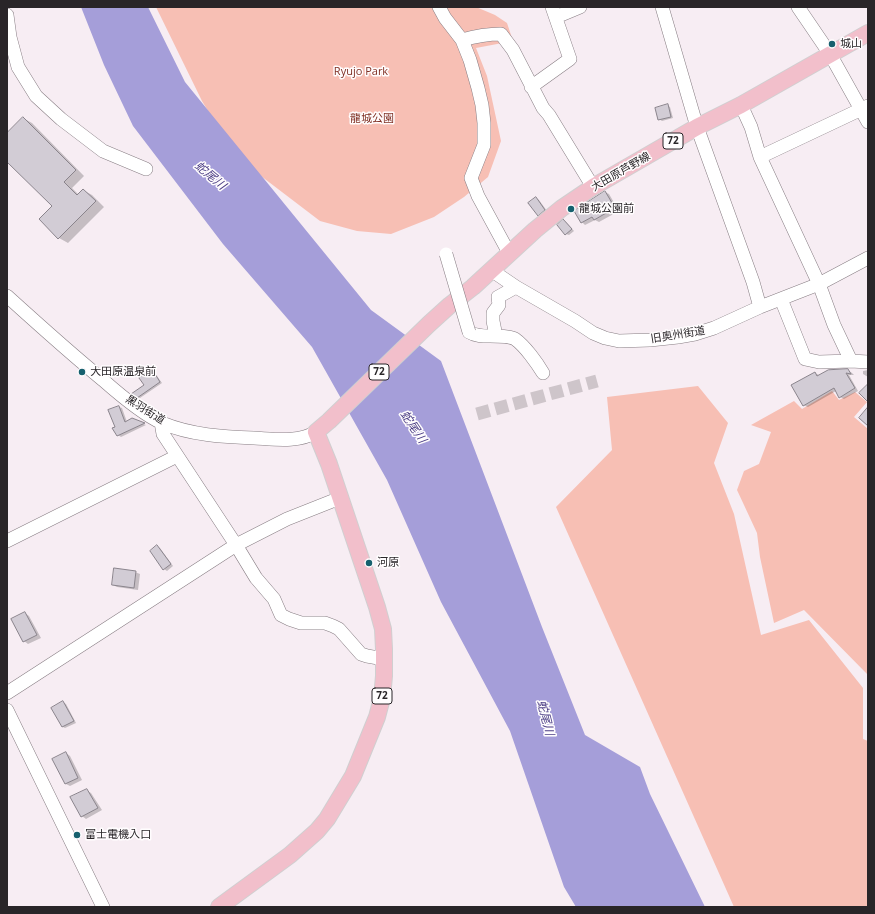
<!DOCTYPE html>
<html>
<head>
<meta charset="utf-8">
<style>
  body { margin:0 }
  #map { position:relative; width:875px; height:914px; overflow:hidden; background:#f7edf3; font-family:"Open Sans",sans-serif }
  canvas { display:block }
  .frame { position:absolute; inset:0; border:8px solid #292528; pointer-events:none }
</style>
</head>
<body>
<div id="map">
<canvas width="875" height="914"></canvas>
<div class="frame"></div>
</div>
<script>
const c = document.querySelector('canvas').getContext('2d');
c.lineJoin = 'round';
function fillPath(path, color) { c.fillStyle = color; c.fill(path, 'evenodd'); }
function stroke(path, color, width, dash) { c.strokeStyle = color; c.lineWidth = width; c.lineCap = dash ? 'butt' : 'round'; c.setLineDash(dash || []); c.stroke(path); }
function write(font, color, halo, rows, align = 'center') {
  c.font = font + ' "Open Sans","Noto Sans JP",sans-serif'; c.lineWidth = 3; c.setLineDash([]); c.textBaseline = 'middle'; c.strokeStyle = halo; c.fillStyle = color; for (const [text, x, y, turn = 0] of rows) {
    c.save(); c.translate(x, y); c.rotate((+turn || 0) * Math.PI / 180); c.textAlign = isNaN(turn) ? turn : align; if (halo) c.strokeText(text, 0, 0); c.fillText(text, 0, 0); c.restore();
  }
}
const green = new Path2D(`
  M156 7H476L495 15 507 23 513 41 476 48 487 76 501 141 488 177 464 197 434 217 391 234 357 231 320 221 236 157 202 101Z
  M698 386 728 423 714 463 734 514 761 635 809 620 863 688V739L868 741V907H734L556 507 612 450 607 397Z
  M832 391 839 400 855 392 867 402 854 417 868 429V675L804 610 774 623 760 557 757 533 737 490 744 471 759 464 771 432 751 425 794 401 802 409Z`);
const water = new Path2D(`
  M81 7H148L185 82 371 310 441 361 542 627 585 735 640 767 650 794 705 907H576L564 887 510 731 441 602 387 480 312 347 223 244 133 126 104 65Z`);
const shadow = new Path2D(`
  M667 105 670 107 673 118 662 121 659 119Z
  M23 118 32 123 84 176 72 188 79 195 83 190 92 195 104 207 68 243 59 238 40 219 53 206 7 160V134Z
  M605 192 609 194 619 211 599 222 595 220 585 225 582 222Z
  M536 198 539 200 547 211 541 216 538 215Z
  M563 220 566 222 574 231 569 235 566 234Z
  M848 370 852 373 854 375H849L858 391 844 399 840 397 836 391 808 407 803 405 815 373 819 375Z
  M868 370V377L863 374V371Z
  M152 371 154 372 162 383 140 398 137 397 145 385Z
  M119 407 122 408 127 422 132 419 146 425 121 437 118 435Z
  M158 547 160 548 173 566 167 571 164 569 151 551Z
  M135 572 140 574 138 590 117 587 113 585Z
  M25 613 29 616 41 638 28 644 24 641 13 620Z
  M63 702 66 704 76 723 65 728 63 727 53 708Z
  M66 753 70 756 82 780 70 786 66 784Z
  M86 790 91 793 102 810 86 819 82 816Z`);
const building = new Path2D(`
  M668 104 671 117 658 120 655 108Z
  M23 117 76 170 64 182 77 195 83 189 96 201 58 239 39 219 52 206 7 162V133Z
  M605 191 615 208 594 220 592 217 581 223 574 211Z
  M536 197 545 210 538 216 528 203Z
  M563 219 572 229 565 235 557 225Z
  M152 369 160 382 137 398 131 394 144 385 139 378Z
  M848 369 851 374 846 373 855 388 839 398 834 388 803 406 791 385 815 372 817 376 828 370Z
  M868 384V402L859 393Z
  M119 406 125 422 132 418 145 423 117 436 112 428 115 427 108 410Z
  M868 407V426L859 418Z
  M157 545 171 564 163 570 150 551Z
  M114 568 136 571 134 588 112 585Z
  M25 612 37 635 23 642 11 619Z
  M63 701 74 721 62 727 51 708Z
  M66 752 78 778 65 784 52 759Z
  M87 789 98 808 81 817 70 797Z`);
const minorTunnel = new Path2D(`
  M477 414 597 381`);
const minor = new Path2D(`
  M439 7 445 18 462 40 470 60 478 88 482 105 484 123V145L471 178 478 196 509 253
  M662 7 697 127 753 282 760 307
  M798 7 830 54 868 122
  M7 15 10 37 18 67 36 96 61 119 103 151 146 169
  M556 17 580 7
  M462 40C476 36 487 34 501 34L513 50 543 108 549 115 593 187
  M531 87 570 59 552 7
  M741 105 751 127 760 157 819 284 834 325 851 361
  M760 157 868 106
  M491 270 516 287 575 321 593 333 605 338 619 341 650 340 678 337 695 334 714 328 760 307 819 284 868 258
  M7 296C39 325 70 353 103 380 120 395 142 414 162 423 191 435 223 437 254 438 274 439 298 443 316 432
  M781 299 805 359 819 362 851 361 868 362
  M469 332C475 336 483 336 490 336 496 336 510 336 515 339 525 346 537 363 543 373
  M496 336 493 321V313L499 305 498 297 516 287
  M161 422 163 434 236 545 256 578 274 599 281 615 289 619 301 623H325L333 626 339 629 361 654 367 656 384 659
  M7 541 177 456
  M7 693 236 545 287 519 340 498
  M7 710 103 907`);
const major = new Path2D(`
  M219 907 290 855 317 831 327 819 353 776 377 717 382 698 384 676V649L383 629 377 607 329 464 316 432 329 421 429 324 450 305 473 287 535 230 562 208 593 187 697 127 741 105 868 33`);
const minorBridge = new Path2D(`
  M446 254 469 332`);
const markers = [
  [832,44,4,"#16606e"],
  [571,209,4,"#16606e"],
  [82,372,4,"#16606e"],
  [369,563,4,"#16606e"],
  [77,835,4,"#16606e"]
];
const shields = [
  [673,141,20],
  [379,372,20],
  [382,696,20]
];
const shieldNames = [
  ["72",673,141],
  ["72",379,372],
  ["72",382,696]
];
const poiNames = [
  ["城山",840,44],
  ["龍城公園前",579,209],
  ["大田原温泉前",90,372],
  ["河原",377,563],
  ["富士電機入口",85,835]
];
const parkNames = [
  ["Ryujo Park",361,72],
  ["龍城公園",372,119]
];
const streetNames = [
  ["大田原芦野線",621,172,-30],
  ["旧奥州街道",678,335,-9],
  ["黒羽街道",145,410,32]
];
const waterNames = [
  ["蛇尾川",210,176,40],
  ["蛇尾川",413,427,56],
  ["蛇尾川",545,718,76]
];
fillPath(green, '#f7bfb4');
fillPath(water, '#a59ed9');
fillPath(shadow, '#0003');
fillPath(building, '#d2ccd5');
stroke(building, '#8a848c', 1);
stroke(minorTunnel, '#cec5ca', 13, [13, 6]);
stroke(minor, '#877d83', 14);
stroke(major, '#d0cfd0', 18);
stroke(minor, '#fff', 13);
stroke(major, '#f2bfcb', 16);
stroke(minorBridge, '#877d83', 14, []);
stroke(minorBridge, '#fff', 13);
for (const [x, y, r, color] of markers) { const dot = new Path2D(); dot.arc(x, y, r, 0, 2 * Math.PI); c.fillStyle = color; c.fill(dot); stroke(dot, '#fffdfe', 1.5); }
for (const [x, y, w] of shields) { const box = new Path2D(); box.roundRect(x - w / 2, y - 8, w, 16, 3); c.fillStyle = '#fffdfe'; c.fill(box); stroke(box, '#292528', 1); }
write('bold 10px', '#292528', null, shieldNames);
write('11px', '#292528', '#fffdfe', poiNames, 'left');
write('11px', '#803024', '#fffdfe', parkNames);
write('11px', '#292528', '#fffdfe', streetNames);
write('italic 12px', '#4b3d84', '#fffdfe', waterNames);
</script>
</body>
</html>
